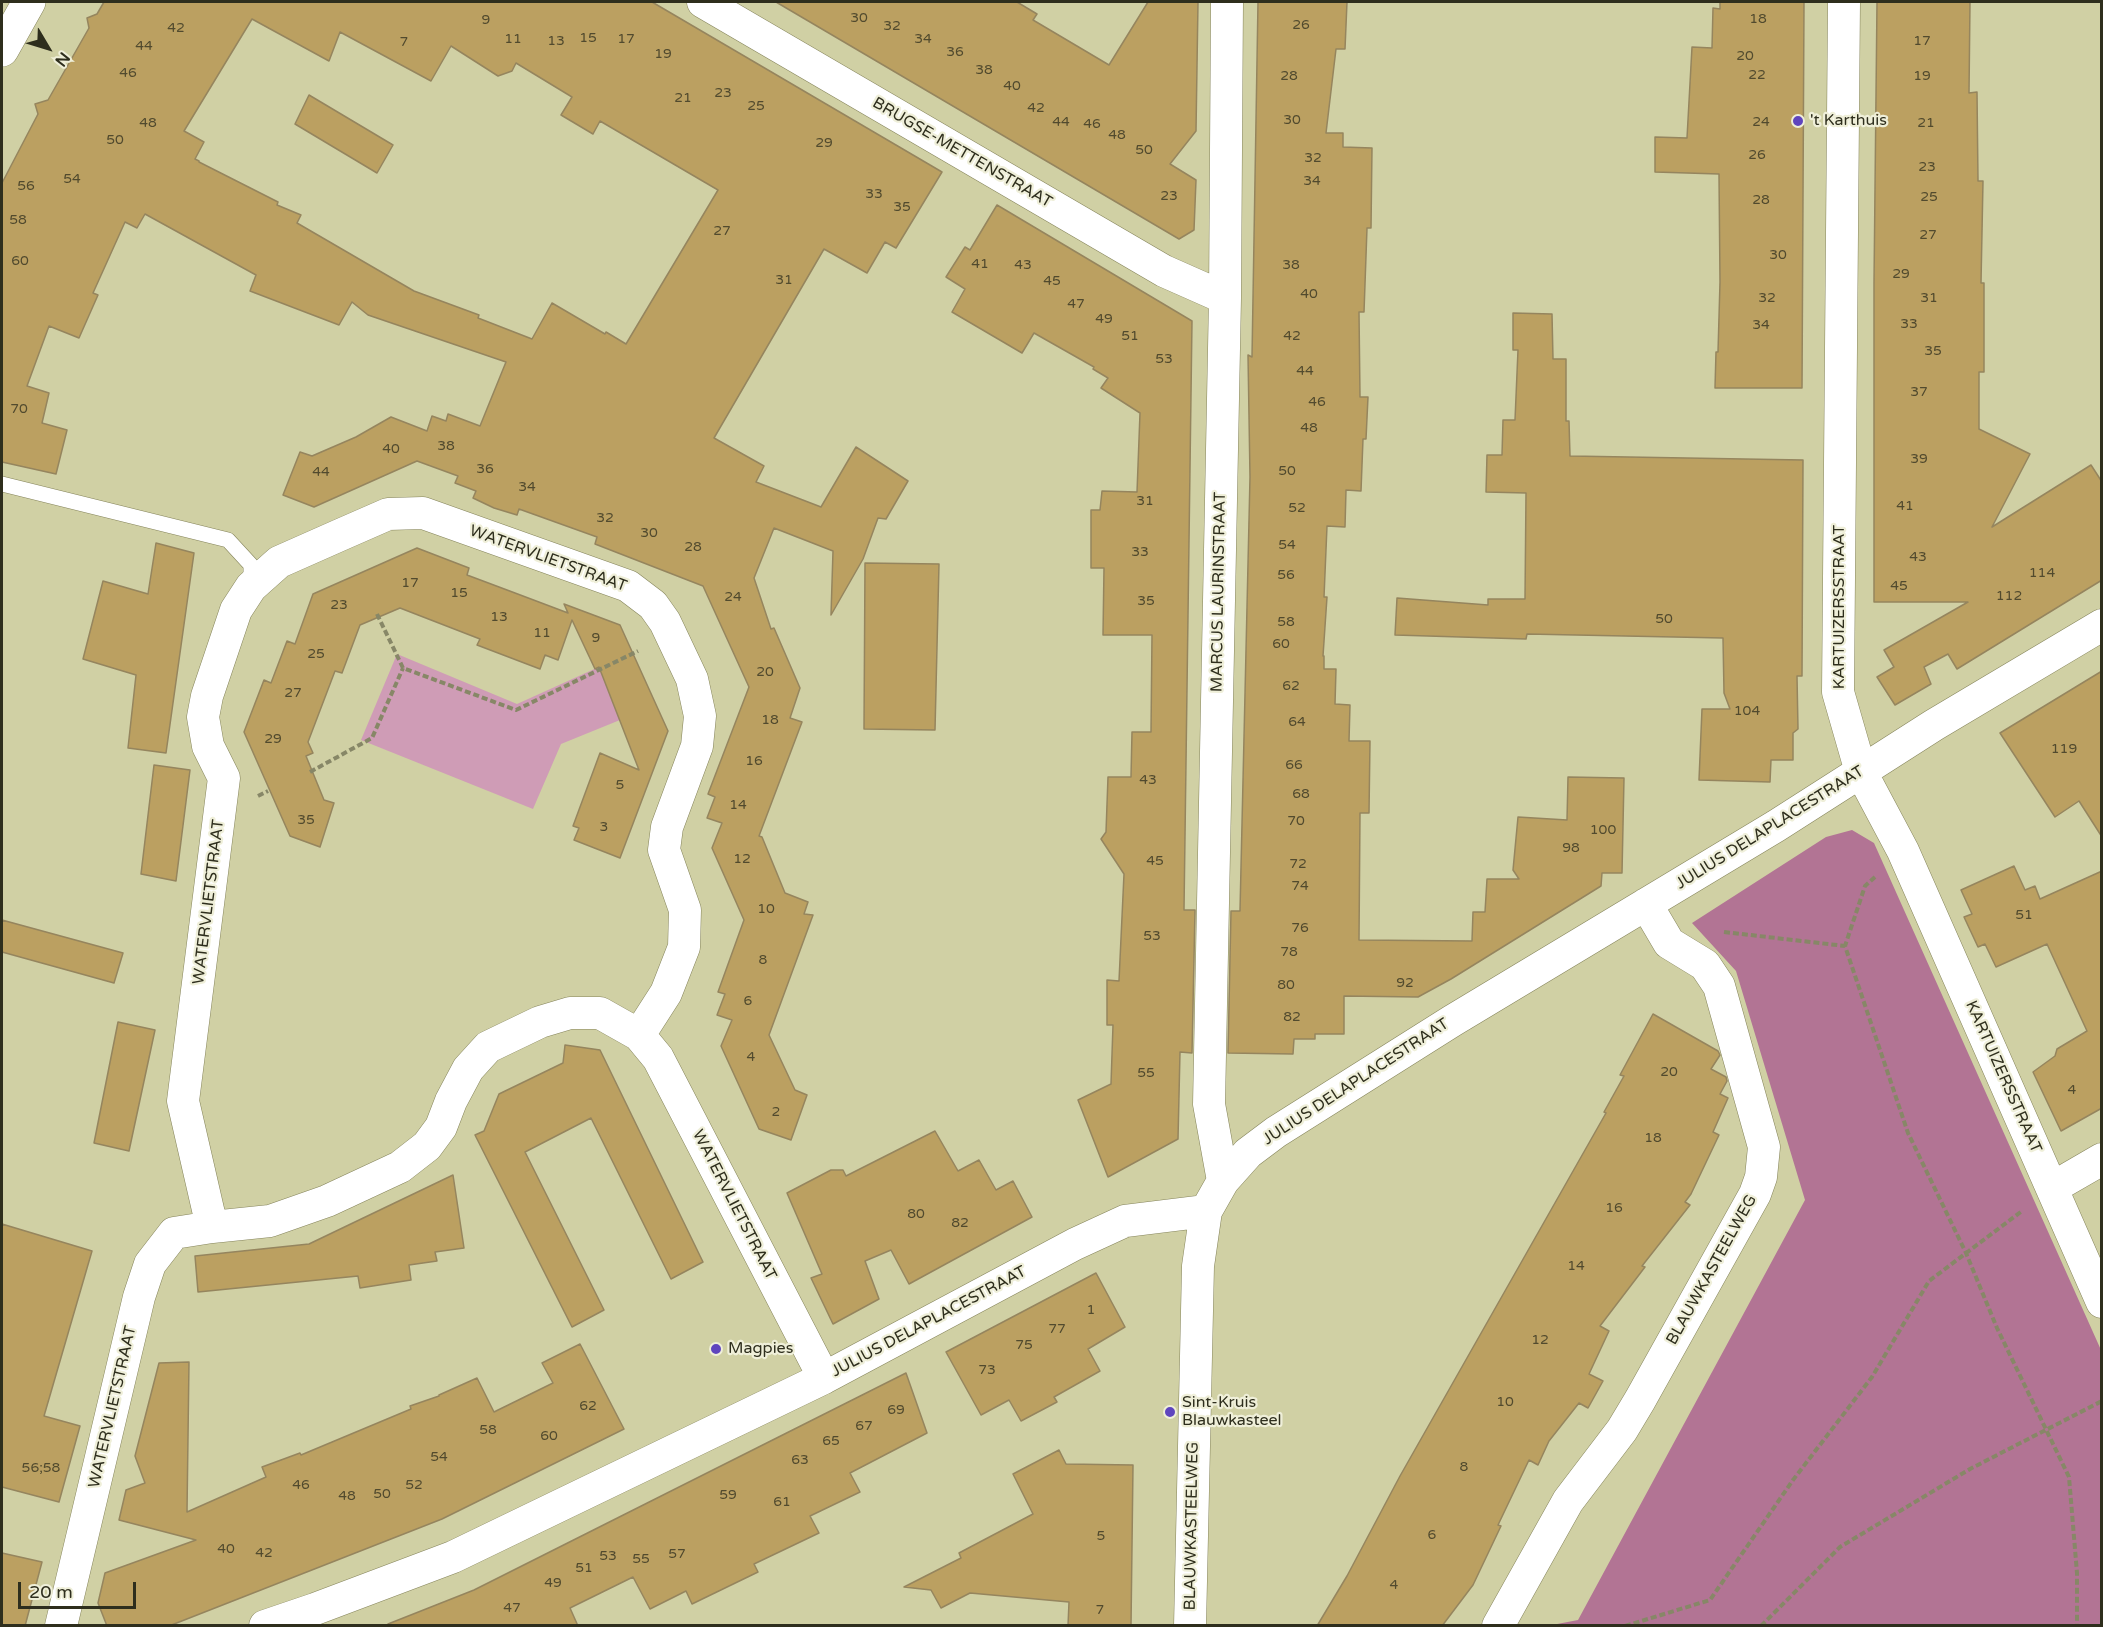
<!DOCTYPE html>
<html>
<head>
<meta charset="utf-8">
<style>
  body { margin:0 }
  #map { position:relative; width:2103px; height:1627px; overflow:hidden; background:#d0d0a4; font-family:"Varela Round",sans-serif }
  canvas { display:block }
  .frame { position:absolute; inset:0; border:3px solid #2e2e1d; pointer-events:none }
  .north { position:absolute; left:18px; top:18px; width:60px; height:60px; -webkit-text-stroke:4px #efefd9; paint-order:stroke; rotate:128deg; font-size:16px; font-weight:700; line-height:24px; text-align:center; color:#2e2e1d }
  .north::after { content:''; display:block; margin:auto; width:21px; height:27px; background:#2e2e1d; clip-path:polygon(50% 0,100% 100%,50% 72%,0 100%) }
  .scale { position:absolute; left:18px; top:1582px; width:118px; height:27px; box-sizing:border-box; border:3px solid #2e2e1d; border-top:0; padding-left:8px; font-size:18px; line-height:21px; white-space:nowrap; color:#2e2e1d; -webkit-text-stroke:4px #efefd9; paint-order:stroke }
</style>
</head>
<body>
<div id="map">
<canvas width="2103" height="1627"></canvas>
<div class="frame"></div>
<div class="north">N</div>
<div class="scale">20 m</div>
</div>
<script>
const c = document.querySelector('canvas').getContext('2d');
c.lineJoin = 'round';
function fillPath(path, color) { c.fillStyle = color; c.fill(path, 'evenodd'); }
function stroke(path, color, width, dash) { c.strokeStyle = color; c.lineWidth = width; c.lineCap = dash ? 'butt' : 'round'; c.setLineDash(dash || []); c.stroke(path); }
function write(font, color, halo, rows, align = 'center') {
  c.font = font + ' "Varela Round",sans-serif'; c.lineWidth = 4.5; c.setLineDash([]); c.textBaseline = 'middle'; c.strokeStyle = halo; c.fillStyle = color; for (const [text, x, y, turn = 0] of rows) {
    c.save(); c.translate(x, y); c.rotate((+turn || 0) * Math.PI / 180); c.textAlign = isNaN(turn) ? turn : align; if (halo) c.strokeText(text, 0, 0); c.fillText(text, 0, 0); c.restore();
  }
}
const green = new Path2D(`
  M632 652 620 720 561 744 533 809 361 740 397 654 517 704Z`);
const forest = new Path2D(`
  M1852 830 1874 843 2101 1350V1625H1552L1578 1620 1805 1200 1736 971 1692 923 1826 837Z`);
const building = new Path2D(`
  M104 2H652L942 172 896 248 885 242 867 273 824 249 714 438 764 466 756 482 821 507 856 447 908 481 886 519 878 518 863 559 831 615 833 551 774 528 754 578 771 629 774 628 800 688 790 718 802 722 759 836 762 837 785 893 808 902 804 914 813 915 769 1035 795 1090 807 1095 791 1140 759 1129 721 1046 732 1020 717 1015 725 994 718 992 744 920 712 848 722 823 707 818 715 797 708 794 749 687 703 586 595 544 597 537 519 509 517 515 494 508 473 498 476 491 455 483 458 476 417 461 314 507 283 495 300 452 312 456 356 437 391 417 427 431 432 416 446 421 448 414 480 426 506 362 368 315 352 302 339 325 250 291 256 275 145 214 137 228 125 222 93 293 98 295 79 338 49 326 27 386 49 393 42 423 67 430 56 474 2 462V183L38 114 35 104 48 100 89 28 87 18 97 14ZM252 19 329 61 340 32 431 81 451 46 498 76 512 71 516 63 572 97 561 115 593 134 600 121 718 190 626 344 606 332 605 334 552 303 532 339 478 318 479 315 414 291 297 223 301 215 277 205 278 202 199 162V161L195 159 204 142 184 131Z
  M776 2H1017L1037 14 1033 20 1109 65 1148 2H1198L1196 131 1170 164 1196 180 1194 230 1179 239Z
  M1258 2H1347L1345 49H1336L1326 133H1343V147L1372 148 1371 228H1367L1364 312H1359L1360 397H1368L1366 439H1363L1361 491 1346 490 1345 527 1327 526 1324 597H1327L1323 656H1324V669H1336L1335 704 1350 705 1349 741H1370L1369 813H1360L1359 940 1472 941 1473 912H1485L1487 879H1519L1513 870 1518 817 1567 820 1568 777 1624 778 1622 873H1602L1601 886 1451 979 1418 997 1344 996V1034H1315V1039H1294L1293 1054 1228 1053 1231 911H1240L1250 477 1248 355 1252 357Z
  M1720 2H1804L1802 388H1715L1716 352H1718L1720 282 1719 174 1655 172V137L1687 138 1692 47 1712 48 1713 8 1720 9Z
  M1877 2H1970L1969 93 1977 92 1978 181H1983L1981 283H1984V372H1979V429L2030 454 1992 527 2091 465 2102 482V580L1957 669 1948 654 1924 667 1931 684 1895 705 1877 677 1894 667 1884 650 1968 602H1874V283Z
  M309 95 393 145 377 173 295 124Z
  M997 205 1192 321 1184 910H1195L1192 1053 1180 1052 1178 1139 1108 1177 1078 1100 1111 1084 1113 1025H1107V980L1119 981 1124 874 1101 839 1106 832 1108 777H1131L1132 732H1151L1152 635H1103L1104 568H1091V510H1100L1102 491 1137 492 1140 413 1101 388 1108 378 1093 369 1094 367 1034 333 1022 353 952 312 965 289 946 277 965 247 970 250Z
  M1513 313 1552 314 1553 359H1566V421H1569L1570 456 1803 460 1802 676H1797L1798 729 1793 733V760H1771L1770 782 1699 780 1702 709H1730L1724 693 1723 638 1527 634 1526 639 1395 635 1397 598 1488 605V599H1525L1526 493 1486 492 1487 455H1502L1503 420H1515L1518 350H1513Z
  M156 543 194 553 166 753 128 748 136 675 83 659 103 581 148 594Z
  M417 548 469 568 467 575 515 593 568 613 564 604 620 625 668 731 620 858 574 840 579 828 573 826 600 753 639 770 599 667 595 669 572 620 558 660 545 655 540 669 477 645 480 639 400 608 360 625 342 673 335 671 308 742 313 753 306 756 324 800 334 803 320 847 290 836 244 732 264 680 271 683 287 641 295 644 313 594Z
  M865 563 939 564 935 730 864 729Z
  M2102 671V837L2079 801 2055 817 2000 733Z
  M154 765 190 770 176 881 141 874Z
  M2014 866 2025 890 2035 886 2040 899 2102 871V1108L2061 1131 2033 1072 2055 1056 2057 1049 2087 1031 2047 944 1996 967 1985 944 1978 947 1964 917 1972 914 1961 890Z
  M2 920 123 953 114 983 2 952Z
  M1653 1014 1718 1051 1720 1055 1711 1069 1726 1077 1727 1081 1720 1094 1728 1098 1713 1132 1719 1135 1691 1194 1685 1202 1690 1205 1642 1266 1645 1267 1600 1326 1609 1331 1589 1374 1603 1381 1588 1408 1579 1403 1549 1441 1538 1465 1529 1460 1498 1525 1501 1526 1473 1585 1442 1626H1317L1347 1576 1400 1476 1606 1113 1604 1112 1624 1076 1620 1075Z
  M118 1022 155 1030 129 1151 94 1143Z
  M565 1045 600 1050 703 1262 671 1279 591 1118 525 1152 604 1310 572 1327 475 1135 484 1131 499 1094 563 1063Z
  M935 1131 958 1171 979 1160 996 1190 1013 1181 1032 1217 909 1284 891 1250 865 1261 879 1299 833 1324 811 1278 822 1274 787 1193 831 1170H843L846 1176Z
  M453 1175 464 1248 435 1252 437 1261 409 1265 411 1280 360 1288 358 1276 198 1292 195 1256 309 1244Z
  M2 1224 92 1251 44 1416 80 1426 59 1502 2 1487Z
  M1096 1273 1125 1327 1088 1349 1100 1371 1054 1397 1057 1402 1021 1421 1009 1400 981 1415 946 1352Z
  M580 1344 624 1429 442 1519 169 1626H107L98 1603 105 1573 196 1540 119 1520 126 1490 145 1483 135 1456 159 1363 189 1362 187 1512 266 1477 262 1467 300 1453 301 1455 411 1409 410 1406 439 1396V1395L477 1378 494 1412 553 1383 542 1363Z
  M906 1373 927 1433 850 1473 860 1492 810 1516 819 1533 754 1564 758 1572 692 1604 686 1591 650 1609 633 1577 570 1608 578 1626H389L388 1624 474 1590Z
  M1059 1450 1066 1464 1133 1465 1131 1626H1068L1069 1602 970 1593 941 1608 931 1590 904 1587 961 1558 959 1553 1033 1514 1013 1474Z
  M2 1553 42 1562 25 1626H2Z`);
const path = new Path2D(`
  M377 614 403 668 516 710 638 651
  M310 772 372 738 403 668
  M258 796 268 791
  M1875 877 1865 886 1845 946 1908 1133 1966 1253 1997 1328 2069 1477 2077 1573V1626
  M1724 932 1845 946
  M1625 1626 1710 1600 1793 1480 1872 1377 1929 1281 2022 1211
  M1761 1626 1840 1547 1970 1469 2102 1401`);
const lane = new Path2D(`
  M2 484 228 540 251 565V585`);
const street = new Path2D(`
  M703 2 1164 271 1225 298
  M1844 2 1838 692 1861 772 1903 851 2102 1302
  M1223 1181 1209 1104 1225 298 1227 2
  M2052 1188 2102 1159
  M212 1227 183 1101 224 778 208 746 203 717 207 696 236 610 251 587 279 562 340 535 388 514 423 513 628 586 653 605 665 622 692 679 700 716 697 746 667 827 664 850 685 910 684 947 666 993 639 1035
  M61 1626 139 1297 150 1264 174 1233 212 1227 270 1221 327 1201 400 1167 427 1146 441 1127 451 1101 468 1069 488 1047 540 1022 570 1013H600L639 1035 658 1058 824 1378
  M265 1626 315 1609 453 1557 824 1378 1075 1244 1125 1221 1206 1211
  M1190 1626 1198 1266 1206 1211 1223 1181 1248 1153 1276 1132 1452 1021 1776 826 1934 725 2102 625
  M1498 1626 1568 1501 1622 1430 1640 1400 1755 1194 1761 1177 1764 1147 1719 986 1705 965 1669 943 1646 904`);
const secondary = new Path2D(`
  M2 50 29 2`);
const markers = [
  [1798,121,6,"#5f45be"],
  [716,1349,6,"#5f45be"],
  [1170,1412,6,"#5f45be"]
];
const numberNames = [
  ["30",859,18],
  ["18",1758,19],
  ["9",486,20],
  ["26",1301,25],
  ["32",892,26],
  ["42",176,28],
  ["15",588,38],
  ["11",513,39],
  ["17",626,39],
  ["34",923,39],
  ["13",556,41],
  ["17",1922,41],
  ["7",404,42],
  ["44",144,46],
  ["36",955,52],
  ["19",663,54],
  ["20",1745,56],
  ["38",984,70],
  ["46",128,73],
  ["22",1757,75],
  ["28",1289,76],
  ["19",1922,76],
  ["40",1012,86],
  ["23",723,93],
  ["21",683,98],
  ["25",756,106],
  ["42",1036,108],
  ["30",1292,120],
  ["44",1061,122],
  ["24",1761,122],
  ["48",148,123],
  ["21",1926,123],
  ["46",1092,124],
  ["48",1117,135],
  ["50",115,140],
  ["29",824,143],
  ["50",1144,150],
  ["26",1757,155],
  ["32",1313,158],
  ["23",1927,167],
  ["54",72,179],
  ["34",1312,181],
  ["56",26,186],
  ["33",874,194],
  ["23",1169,196],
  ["25",1929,197],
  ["28",1761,200],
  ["35",902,207],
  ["58",18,220],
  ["27",722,231],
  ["27",1928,235],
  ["30",1778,255],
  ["60",20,261],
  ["41",980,264],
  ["43",1023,265],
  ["38",1291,265],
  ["29",1901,274],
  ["31",784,280],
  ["45",1052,281],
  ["40",1309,294],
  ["32",1767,298],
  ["31",1929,298],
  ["47",1076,304],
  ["49",1104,319],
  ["33",1909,324],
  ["34",1761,325],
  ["51",1130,336],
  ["42",1292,336],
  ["35",1933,351],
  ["53",1164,359],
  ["44",1305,371],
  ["37",1919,392],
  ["46",1317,402],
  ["70",19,409],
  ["48",1309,428],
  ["38",446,446],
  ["40",391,449],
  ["39",1919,459],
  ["36",485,469],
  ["50",1287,471],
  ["44",321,472],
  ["34",527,487],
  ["31",1145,501],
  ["41",1905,506],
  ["52",1297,508],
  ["32",605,518],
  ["30",649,533],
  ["54",1287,545],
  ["28",693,547],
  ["33",1140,552],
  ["43",1918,557],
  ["114",2042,573],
  ["56",1286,575],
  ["17",410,583],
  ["45",1899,586],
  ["15",459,593],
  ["112",2009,596],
  ["24",733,597],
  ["35",1146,601],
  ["23",339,605],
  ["13",499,617],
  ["50",1664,619],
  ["58",1286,622],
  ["11",542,633],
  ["9",596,638],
  ["60",1281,644],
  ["25",316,654],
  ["20",765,672],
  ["62",1291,686],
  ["27",293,693],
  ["104",1747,711],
  ["18",770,720],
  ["64",1297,722],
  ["29",273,739],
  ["119",2064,749],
  ["16",754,761],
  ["66",1294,765],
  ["43",1148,780],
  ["5",620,785],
  ["68",1301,794],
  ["14",738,805],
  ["35",306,820],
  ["70",1296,821],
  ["3",604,827],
  ["100",1603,830],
  ["98",1571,848],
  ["12",742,859],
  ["45",1155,861],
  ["72",1298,864],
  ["74",1300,886],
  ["10",766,909],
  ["51",2024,915],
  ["76",1300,928],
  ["53",1152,936],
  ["78",1289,952],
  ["8",763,960],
  ["92",1405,983],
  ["80",1286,985],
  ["6",748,1001],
  ["82",1292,1017],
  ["4",751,1057],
  ["20",1669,1072],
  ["55",1146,1073],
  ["4",2072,1090],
  ["2",776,1112],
  ["18",1653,1138],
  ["16",1614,1208],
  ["80",916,1214],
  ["82",960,1223],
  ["14",1576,1266],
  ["1",1091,1310],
  ["77",1057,1329],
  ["12",1540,1340],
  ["75",1024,1345],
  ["73",987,1370],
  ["10",1505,1402],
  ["62",588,1406],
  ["69",896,1410],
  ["67",864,1426],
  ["58",488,1430],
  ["60",549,1436],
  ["65",831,1441],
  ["54",439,1457],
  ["63",800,1460],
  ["8",1464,1467],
  ["56;58",41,1468],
  ["46",301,1485],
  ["52",414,1485],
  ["50",382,1494],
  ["59",728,1495],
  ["48",347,1496],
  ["61",782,1502],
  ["6",1432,1535],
  ["5",1101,1536],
  ["40",226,1549],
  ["42",264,1553],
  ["57",677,1554],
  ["53",608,1556],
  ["55",641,1559],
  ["51",584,1568],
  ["49",553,1583],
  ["4",1394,1585],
  ["47",512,1608],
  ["7",1100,1610]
];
const poiNames = [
  ["'t Karthuis",1810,121],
  ["Magpies",728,1349],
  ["Sint-Kruis",1182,1403],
  ["Blauwkasteel",1182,1421]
];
const streetNames = [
  ["BRUGSE-METTENSTRAAT",962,153,30],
  ["WATERVLIETSTRAAT",548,559,20],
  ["MARCUS LAURINSTRAAT",1219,592,-89],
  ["KARTUIZERSSTRAAT",1840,607,-90],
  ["JULIUS DELAPLACESTRAAT",1770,828,-32],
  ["WATERVLIETSTRAAT",209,902,-83],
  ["KARTUIZERSSTRAAT",2003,1077,66],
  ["JULIUS DELAPLACESTRAAT",1356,1082,-33],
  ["WATERVLIETSTRAAT",734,1205,63],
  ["BLAUWKASTEELWEG",1712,1270,-61],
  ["JULIUS DELAPLACESTRAAT",929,1322,-28],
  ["WATERVLIETSTRAAT",113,1407,-77],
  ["BLAUWKASTEELWEG",1192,1526,-89]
];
fillPath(green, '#cf9cb6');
fillPath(forest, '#b27494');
fillPath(building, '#bba061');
stroke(building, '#95855e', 1.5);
stroke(lane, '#85845b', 16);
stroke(street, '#85845b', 33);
stroke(secondary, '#85845b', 34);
stroke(path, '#878767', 4, [6, 3]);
stroke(lane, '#fff', 15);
stroke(street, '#fff', 32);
stroke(secondary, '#fff', 33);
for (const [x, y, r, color] of markers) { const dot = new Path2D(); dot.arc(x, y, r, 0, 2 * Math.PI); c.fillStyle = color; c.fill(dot); stroke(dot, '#efefd9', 2); }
write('14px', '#514a2e', null, numberNames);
write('16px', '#2e2e1d', '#efefd9', poiNames, 'left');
write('16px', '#2e2e1d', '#efefd9', streetNames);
</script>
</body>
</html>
